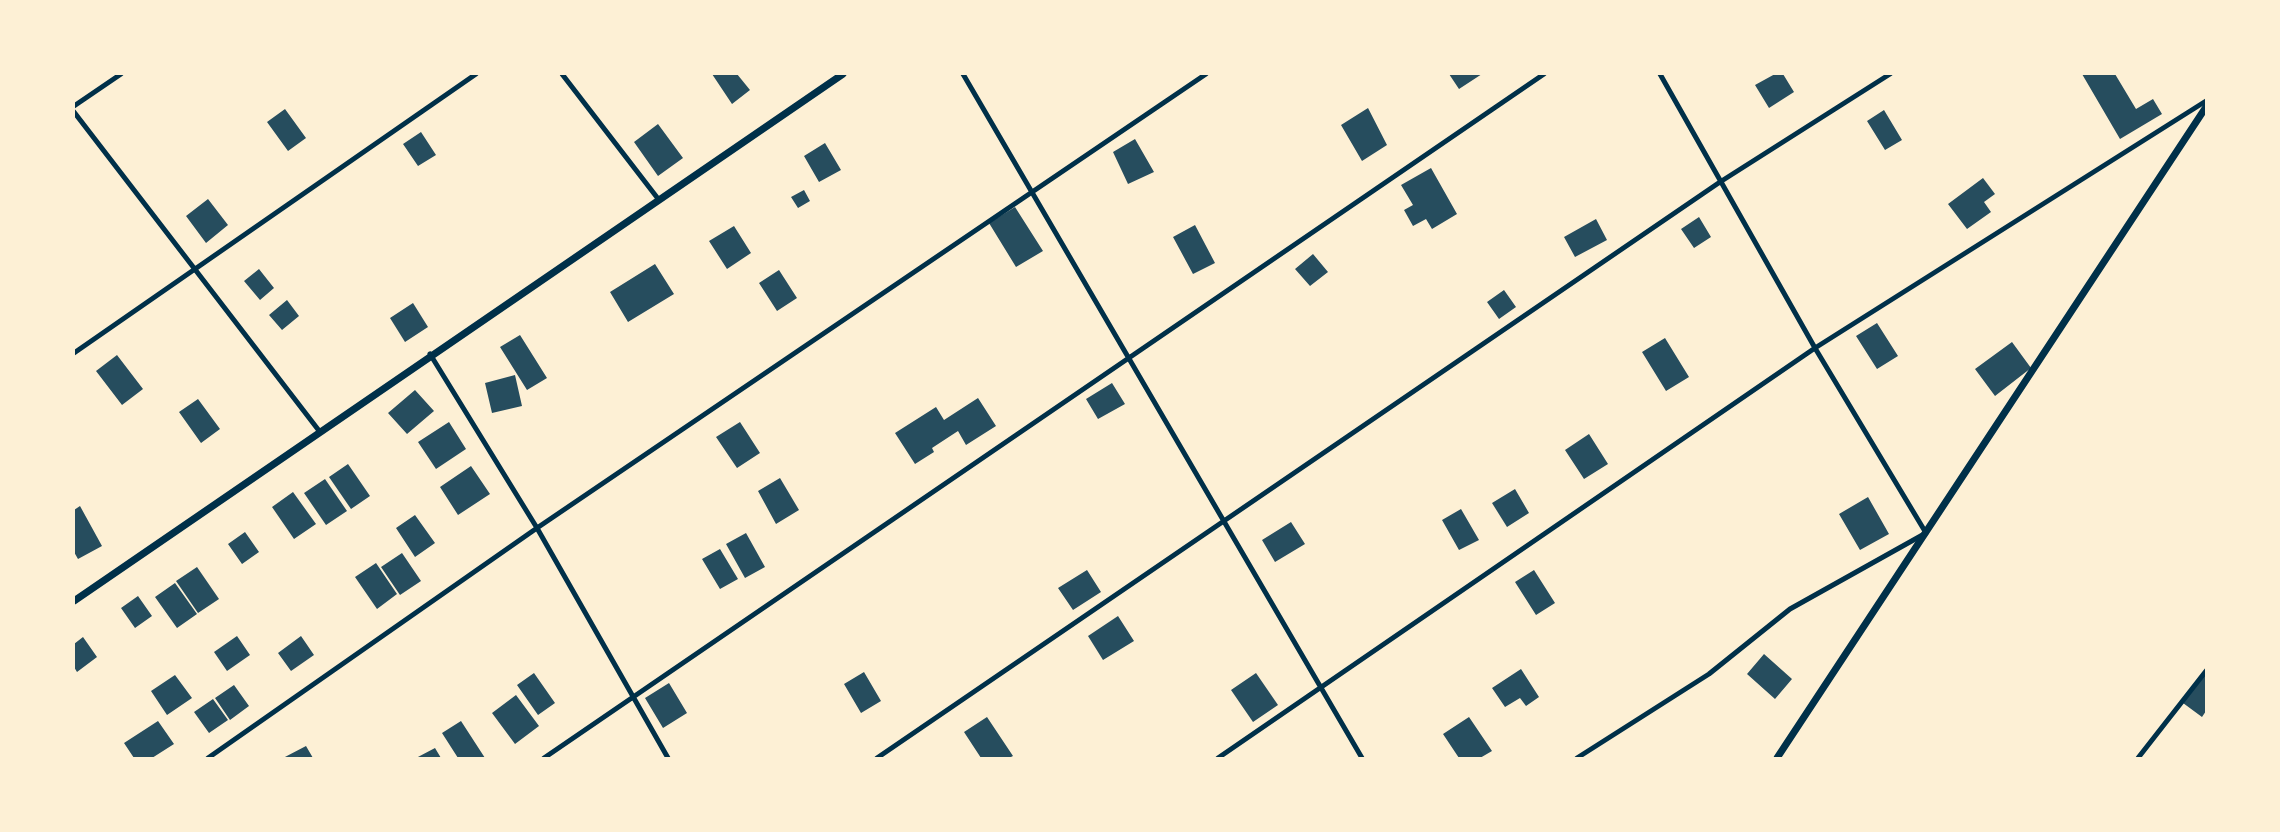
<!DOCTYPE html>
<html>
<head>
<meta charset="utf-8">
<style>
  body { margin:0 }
  #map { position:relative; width:2280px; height:832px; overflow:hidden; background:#fdf0d5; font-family:Raleway,sans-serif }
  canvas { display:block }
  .frame { position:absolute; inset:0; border:75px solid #fdf0d5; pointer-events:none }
</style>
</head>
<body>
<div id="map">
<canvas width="2280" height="832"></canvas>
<div class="frame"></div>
</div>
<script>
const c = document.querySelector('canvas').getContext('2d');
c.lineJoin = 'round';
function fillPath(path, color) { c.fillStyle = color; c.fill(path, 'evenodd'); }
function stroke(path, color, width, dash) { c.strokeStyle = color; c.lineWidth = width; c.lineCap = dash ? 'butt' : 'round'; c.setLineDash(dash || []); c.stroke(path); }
const building = new Path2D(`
  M712 74H737L750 90 732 104Z
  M1449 74H1482L1459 89Z
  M1775 74H1783L1794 92 1769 108 1755 85Z
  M2082 74H2115L2136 109 2153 99 2162 114 2120 139Z
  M1368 108 1387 145 1362 161 1341 125Z
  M285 109 306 138 288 151 267 122Z
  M1884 110 1902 140 1885 150 1867 121Z
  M658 124 683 158 658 176 634 142Z
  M421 132 436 155 418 166 403 144Z
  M1135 139 1154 172 1128 184 1113 152Z
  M825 143 841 170 819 182 804 156Z
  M1431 168 1457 214 1432 229 1426 219 1413 226 1404 210 1413 205 1401 185Z
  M1983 178 1995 194 1984 202 1991 212 1967 229 1948 204Z
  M804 190 810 201 798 208 791 197Z
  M208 199 228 225 206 243 186 216Z
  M1015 207 1043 251 1016 267 989 223Z
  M1699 217 1711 237 1694 248 1681 229Z
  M1596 219 1607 240 1575 257 1564 237Z
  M1195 225 1215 263 1193 274 1173 237Z
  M734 226 751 253 727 269 709 241Z
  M1313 254 1328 272 1310 286 1295 269Z
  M655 264 674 294 628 322 610 292Z
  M259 269 274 288 260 300 244 281Z
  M779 270 797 298 777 311 759 283Z
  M1504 290 1516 307 1499 319 1487 302Z
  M287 300 299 316 282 330 269 315Z
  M413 303 428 327 405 342 390 318Z
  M1877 323 1898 356 1877 369 1856 336Z
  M520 335 547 378 527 390 500 347Z
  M1665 338 1689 377 1666 391 1642 352Z
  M2012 342 2031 368 1995 396 1975 369Z
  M117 355 143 389 122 405 96 371Z
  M515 375 522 406 492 413 485 383Z
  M1112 383 1125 404 1098 419 1086 399Z
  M415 390 434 411 407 434 388 413Z
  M978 398 996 426 966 445 958 431 932 448 934 452 915 464 895 433 936 407 944 420Z
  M198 399 220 429 201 443 179 412Z
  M449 422 466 449 436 469 418 442Z
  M740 422 760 453 737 468 716 437Z
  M1589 434 1608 464 1584 479 1565 450Z
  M348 464 370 496 351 509 329 477Z
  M471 466 490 494 458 515 440 487Z
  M780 478 799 510 776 524 758 491Z
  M325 479 347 511 326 525 304 493Z
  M1515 489 1529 513 1507 527 1492 503Z
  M293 492 316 524 294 539 272 507Z
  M1868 497 1889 534 1860 550 1839 514Z
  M80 506 102 546 78 559 74 552V510Z
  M1461 509 1479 540 1459 550 1442 520Z
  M415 515 435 543 415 557 396 528Z
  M1291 522 1305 544 1275 562 1262 540Z
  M245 532 259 552 242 564 228 544Z
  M746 533 765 567 745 578 726 544Z
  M720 549 738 579 720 589 702 559Z
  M402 553 421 581 400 595 381 567Z
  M376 563 397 594 377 609 355 577Z
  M197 567 219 599 198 613 176 581Z
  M1087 570 1101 592 1073 610 1058 588Z
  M1534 570 1555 603 1536 615 1515 582Z
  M175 583 197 614 177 628 155 597Z
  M138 596 152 616 135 628 121 608Z
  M1118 616 1134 641 1103 660 1088 636Z
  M237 636 250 655 227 671 214 652Z
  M301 636 314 655 291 671 278 653Z
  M83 637 97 657 77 672 74 667V644Z
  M1764 654 1792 679 1775 699 1747 674Z
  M1521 669 1539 697 1526 706 1520 698 1505 707 1492 688Z
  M864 672 881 701 861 713 844 684Z
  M534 673 555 703 538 715 517 685Z
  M1256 673 1278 705 1253 722 1231 690Z
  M2206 673V711L2202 717 2183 703Z
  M175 675 192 698 167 715 151 691Z
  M669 683 687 713 663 728 645 698Z
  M234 685 249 706 230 720 215 698Z
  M516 695 539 726 515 744 492 713Z
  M213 699 228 720 209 733 194 712Z
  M987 717 1013 756 1009 758H981L964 732Z
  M1469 717 1492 751 1480 758H1459L1443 734Z
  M158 721 174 744 152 758H134L124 743Z
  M461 721 485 758H458L442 733Z
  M306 746 313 758H283Z
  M435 748 441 758H416Z`);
const service = new Path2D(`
  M562 74 659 200
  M963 74 1362 758
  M74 106 121 74
  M74 112 320 432
  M74 353 476 74
  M430 354 537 528 668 758
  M208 758 537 528 1206 74
  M544 758 1544 74
  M877 758 1720 182 1890 74
  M1218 758 1815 348 2206 101
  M1577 758 1709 674 1790 609 1926 533 1815 348 1660 74
  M2138 758 2206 671`);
const minor = new Path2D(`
  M74 601 843 74
  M1777 758 2206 107`);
fillPath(building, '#264d5e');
stroke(service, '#003049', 5);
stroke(minor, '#003049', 7);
</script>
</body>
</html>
